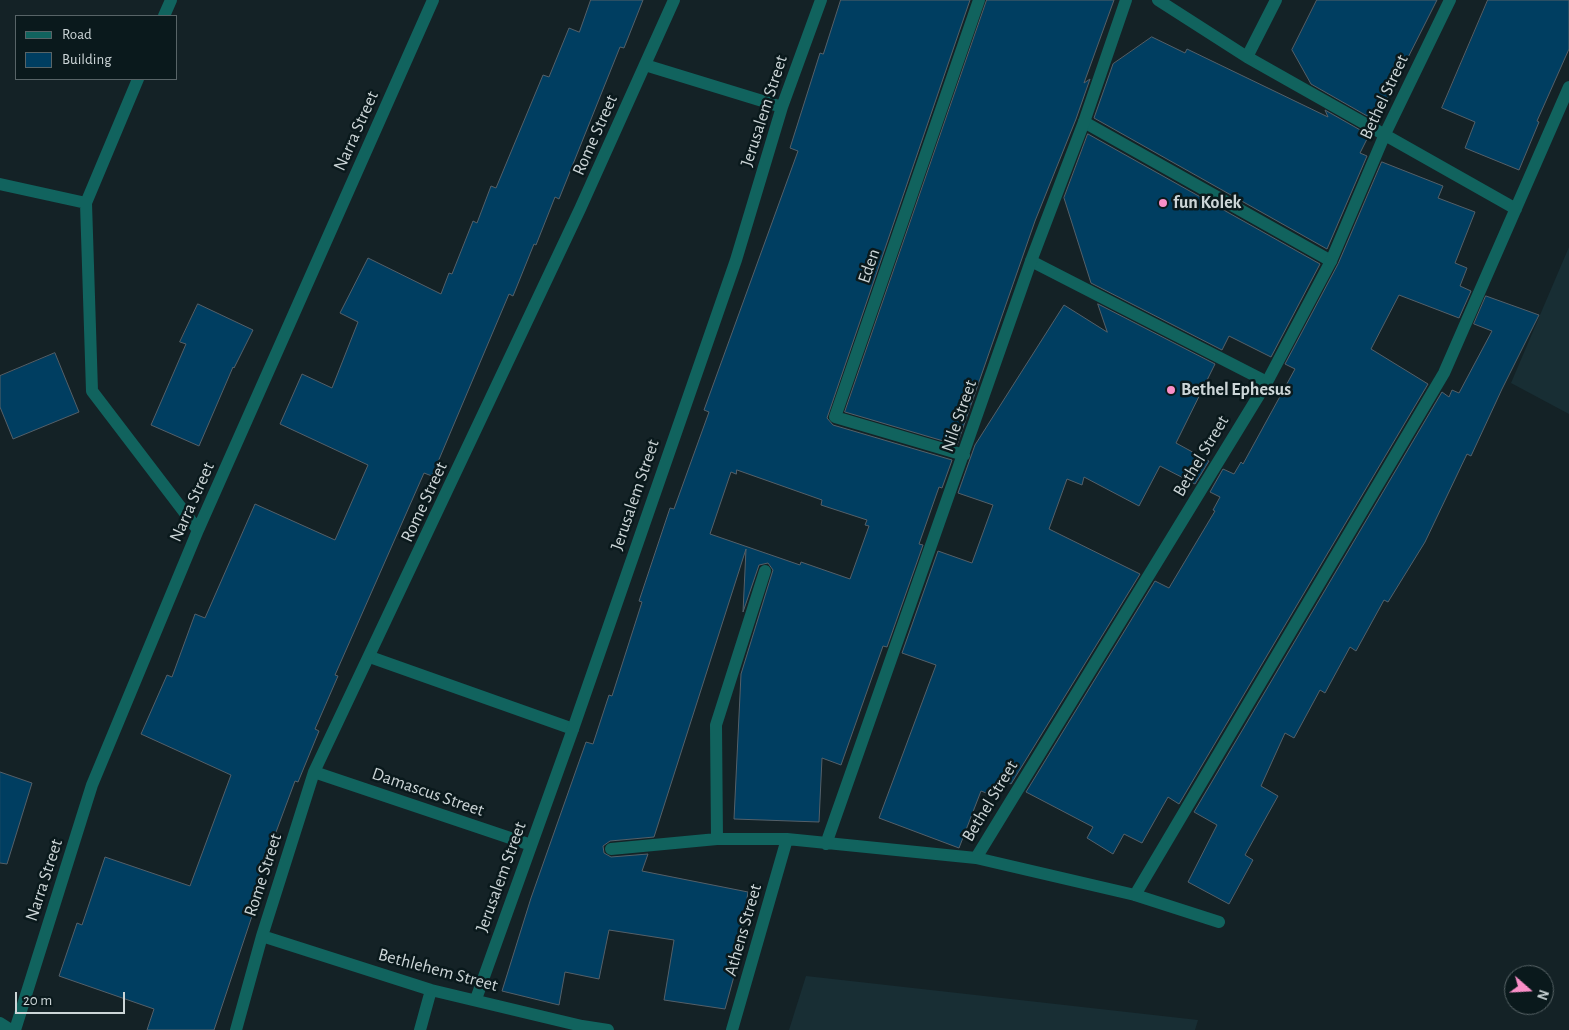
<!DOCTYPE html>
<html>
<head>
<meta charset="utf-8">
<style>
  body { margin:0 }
  #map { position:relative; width:1569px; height:1030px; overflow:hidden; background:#142226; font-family:"Alegreya Sans",sans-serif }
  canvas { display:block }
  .legend { position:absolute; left:15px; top:15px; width:162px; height:65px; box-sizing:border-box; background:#0a191c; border:1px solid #586467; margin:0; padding:6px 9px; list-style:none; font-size:15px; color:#ccd5d7 }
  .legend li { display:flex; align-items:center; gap:10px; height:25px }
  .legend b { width:25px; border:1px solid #586467 }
  .north { position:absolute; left:1504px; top:965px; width:50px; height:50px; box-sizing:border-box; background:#0a191c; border:1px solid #586467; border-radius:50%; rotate:109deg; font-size:14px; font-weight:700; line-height:20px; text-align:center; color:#ccd5d7 }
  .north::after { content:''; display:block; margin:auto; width:18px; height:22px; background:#fa8fc8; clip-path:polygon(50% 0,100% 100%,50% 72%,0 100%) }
  .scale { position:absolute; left:15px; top:992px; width:110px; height:22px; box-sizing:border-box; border:2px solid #ccd5d7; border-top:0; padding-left:6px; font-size:15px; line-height:18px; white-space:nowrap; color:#ccd5d7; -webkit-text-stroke:4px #0a191c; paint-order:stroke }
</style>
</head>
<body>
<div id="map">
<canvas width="1569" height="1030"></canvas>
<ul class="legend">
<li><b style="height:6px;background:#11635e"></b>Road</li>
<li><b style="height:14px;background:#003e61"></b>Building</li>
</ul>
<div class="north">N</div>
<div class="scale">20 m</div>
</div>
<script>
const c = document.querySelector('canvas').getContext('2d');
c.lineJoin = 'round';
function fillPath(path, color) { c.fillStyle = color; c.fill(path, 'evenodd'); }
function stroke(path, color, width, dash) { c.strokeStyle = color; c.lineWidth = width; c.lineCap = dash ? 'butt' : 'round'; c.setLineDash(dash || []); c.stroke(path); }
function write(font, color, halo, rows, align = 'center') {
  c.font = font + ' "Alegreya Sans",sans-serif'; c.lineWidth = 5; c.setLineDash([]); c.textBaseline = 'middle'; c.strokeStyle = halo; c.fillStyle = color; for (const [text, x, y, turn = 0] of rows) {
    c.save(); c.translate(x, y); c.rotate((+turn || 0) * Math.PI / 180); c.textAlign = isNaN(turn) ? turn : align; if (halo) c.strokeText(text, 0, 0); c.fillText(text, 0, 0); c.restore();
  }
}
const built = new Path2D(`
  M1569 247V414L1511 383Z
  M806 976 1198 1020 1195 1030H789Z`);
const building = new Path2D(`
  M591 0H643L624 48 620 47 559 199 555 197 536 245 534 244 513 296 509 294 432 476 424 473 335 675 338 676 315 729 319 731 298 782 295 781 250 902 256 904 214 1030H147L154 1009 59 976 77 923 82 925 105 857 190 886 231 775 141 734 167 675 172 677 195 614 205 618 255 504 335 540 368 465 280 424 302 374 332 388 358 322 340 313 368 258 441 294 449 273 452 274 473 221 477 223 491 186 496 188 543 75 549 77 569 28 579 32Z
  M841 0H970L827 418 833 425 952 460 951 463 942 488 939 487 919 544 923 545 887 647 883 646 841 765 822 758 819 822 734 819 741 674 773 570 768 563 759 565 743 612 746 549 654 837 610 841 603 846 604 853 611 857 648 854 642 871 748 892 736 969 725 1009 664 1000 674 940 609 930 599 979 565 972 559 1005 502 991 531 898 586 742 593 744 609 695 612 696 642 602 639 601 670 508 674 509 709 412 704 410 798 151 790 148 820 53 823 54ZM737 470 822 500 821 505 867 520 865 525 869 526 850 579 801 562 800 565 710 534 731 472 736 474Z
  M987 0H1114L1084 83 1090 79 1076 119 1035 221 957 445 845 412Z
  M1317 0H1437L1376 121 1311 84 1292 50Z
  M1488 0H1569V49L1537 121 1539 122 1519 170 1465 148 1475 122 1442 108Z
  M1152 37 1185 53 1187 49 1328 117 1325 110 1369 135 1360 153 1367 156 1327 249 1094 118 1113 64Z
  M1088 134 1320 264 1271 357 1229 336 1222 350 1091 283 1064 198Z
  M1382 162 1443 186 1438 198 1475 212 1455 263 1467 268 1460 286 1471 291 1459 318 1399 295 1371 349 1428 384 1179 804 1168 797 1142 843 1124 834 1113 854 1087 838 1093 827 1026 792 1155 581 1169 588 1215 511 1213 510 1220 497 1210 492 1223 469 1234 474 1241 462 1243 464 1295 369 1285 364 1338 264Z
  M1486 296 1539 315 1502 389 1471 456 1467 454 1425 542 1388 602 1384 600 1356 651 1350 647 1325 693 1320 690 1294 738 1285 733 1261 786 1278 796 1245 855 1253 860 1229 904 1188 882 1217 825 1194 812 1442 392 1449 397 1452 390 1459 393 1492 331 1474 324Z
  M198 304 253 330 234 368 233 367 199 446 151 425 186 344 180 342Z
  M1098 304 1215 364 1176 443 1209 461 1195 484 1160 466 1139 506 1084 477 1082 485 1067 479 1049 529 1140 574 1011 784 1000 778 994 796 981 791 959 848 879 818 936 665 902 653 938 551 972 563 993 505 958 493 975 445 1064 305 1107 332Z
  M55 353 79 412 13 439 0 407V376Z
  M0 772 32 783 7 864 0 863Z`);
const service = new Path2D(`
  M1084 122 1331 261
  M1031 261 1267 382
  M370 657 573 729`);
const minor = new Path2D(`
  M1158 0 1247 57 1516 209
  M164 16 171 0
  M1247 57 1276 0
  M645 65 782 107
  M138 79 86 203 92 391 198 530
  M0 184 86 203
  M964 455 835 417 979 0
  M314 772 531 845
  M717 839 716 725 765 571
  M826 844 1031 261 1084 122 1126 0
  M611 849 717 839H787L976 858 1135 895 1219 922
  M976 858 1267 382 1331 261 1385 134 1450 0
  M1135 895 1444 373 1569 87
  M262 936 431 990 582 1026 608 1030
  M476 999 573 729 736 260 782 107 821 0
  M0 1023 11 1030
  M15 1030 92 785 198 530 433 0
  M236 1030 262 936 314 772 580 209 674 0
  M420 1030 431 990
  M732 1030 787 839`);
const markers = [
  [1163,203,5,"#fa8fc8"],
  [1171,390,5,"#fa8fc8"]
];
const streetNames = [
  ["Bethel Street",1384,97,-65],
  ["Jerusalem Street",764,111,-72],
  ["Narra Street",356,131,-66],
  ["Rome Street",595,135,-66],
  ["Eden",869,266,-71],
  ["Nile Street",959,416,-71],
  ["Bethel Street",1201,456,-59],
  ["Jerusalem Street",635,495,-71],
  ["Narra Street",192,502,-66],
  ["Rome Street",424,502,-65],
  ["Damascus Street",428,792,19],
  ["Bethel Street",990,801,-59],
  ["Rome Street",263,875,-72],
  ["Jerusalem Street",501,877,-70],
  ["Narra Street",44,880,-72],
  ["Athens Street",743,930,-74],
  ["Bethlehem Street",438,970,15]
];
const poiNames = [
  ["fun Kolek",1173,203],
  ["Bethel Ephesus",1181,390]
];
fillPath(built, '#182e34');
fillPath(building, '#003e61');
stroke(building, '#546069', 1);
stroke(service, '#11635e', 12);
stroke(minor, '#11635e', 12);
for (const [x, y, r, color] of markers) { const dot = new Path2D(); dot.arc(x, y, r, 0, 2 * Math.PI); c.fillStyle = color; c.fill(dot); stroke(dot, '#0a191c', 2); }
write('18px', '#ccd5d7', '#0a191c', streetNames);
write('bold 18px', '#ccd5d7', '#0a191c', poiNames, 'left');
</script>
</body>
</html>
